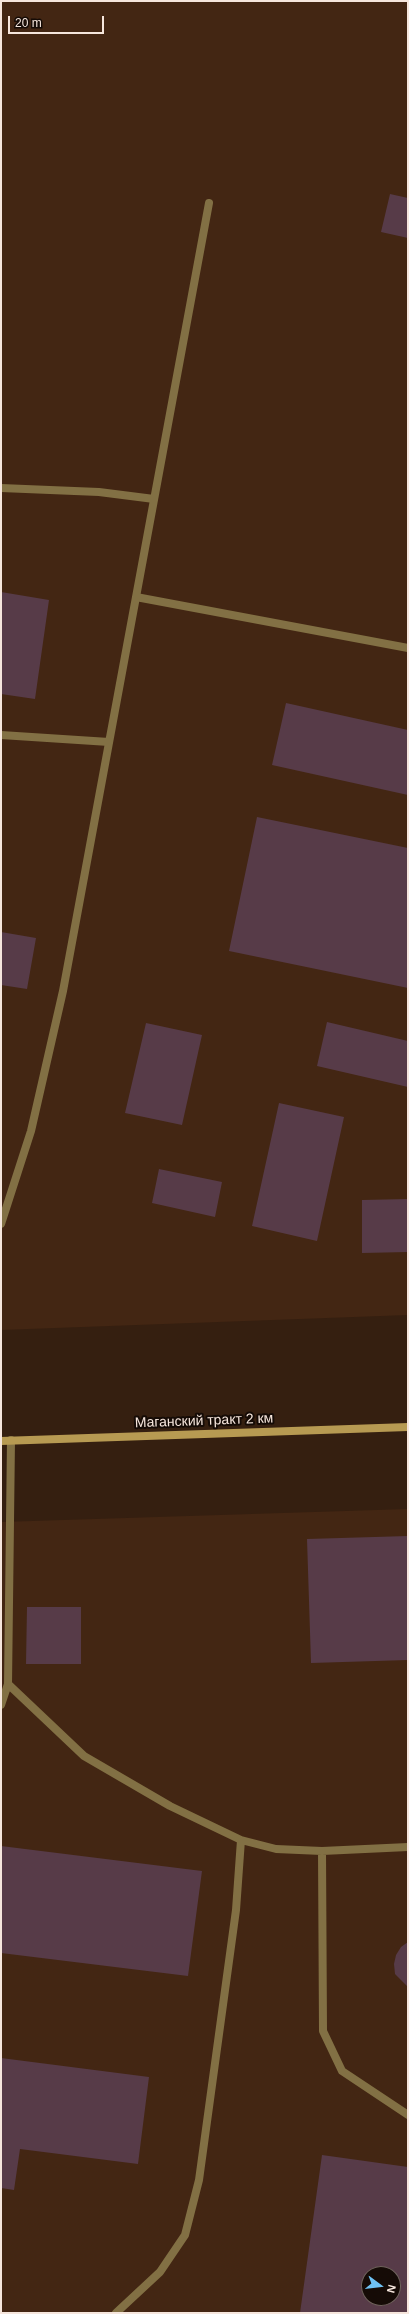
<!DOCTYPE html>
<html>
<head>
<meta charset="utf-8">
<style>
  body { margin:0 }
  #map { position:relative; width:409px; height:2314px; overflow:hidden; background:#351f10; font-family:Helvetica,sans-serif }
  canvas { display:block }
  .frame { position:absolute; inset:0; border:2px solid #f6e6dd; pointer-events:none }
  .north { position:absolute; left:361px; top:2266px; width:40px; height:40px; box-sizing:border-box; background:#150b06; border:1px solid #6f635c; border-radius:50%; rotate:105deg; font-size:11px; font-weight:700; line-height:16px; text-align:center; color:#f6e6dd }
  .north::after { content:''; display:block; margin:auto; width:14px; height:18px; background:#6fc2f4; clip-path:polygon(50% 0,100% 100%,50% 72%,0 100%) }
  .scale { position:absolute; left:8px; top:16px; width:96px; height:18px; box-sizing:border-box; border:2px solid #f6e6dd; border-top:0; padding-left:5px; font-size:12px; line-height:14px; white-space:nowrap; color:#f6e6dd; -webkit-text-stroke:3px #150b06; paint-order:stroke }
</style>
</head>
<body>
<div id="map">
<canvas width="409" height="2314"></canvas>
<div class="frame"></div>
<div class="north">N</div>
<div class="scale">20 m</div>
</div>
<script>
const c = document.querySelector('canvas').getContext('2d');
c.lineJoin = 'round';
function fillPath(path, color) { c.fillStyle = color; c.fill(path, 'evenodd'); }
function stroke(path, color, width, dash) { c.strokeStyle = color; c.lineWidth = width; c.lineCap = dash ? 'butt' : 'round'; c.setLineDash(dash || []); c.stroke(path); }
function write(font, color, halo, rows, align = 'center') {
  c.font = font + ' Helvetica,sans-serif'; c.lineWidth = 4; c.setLineDash([]); c.textBaseline = 'middle'; c.strokeStyle = halo; c.fillStyle = color; for (const [text, x, y, turn = 0] of rows) {
    c.save(); c.translate(x, y); c.rotate((+turn || 0) * Math.PI / 180); c.textAlign = isNaN(turn) ? turn : align; if (halo) c.strokeText(text, 0, 0); c.fillText(text, 0, 0); c.restore();
  }
}
const built = new Path2D(`
  M1 1H408V1315L1 1330Z
  M408 1509V2313H1V1522ZM369 2274H393V2298H369Z`);
const building = new Path2D(`
  M390 194 408 198V238L381 232Z
  M1 592 49 600 35 699 1 694Z
  M286 703 408 730V795L272 765Z
  M257 817 408 848V988L229 951Z
  M1 932 36 938 27 989 1 985Z
  M327 1022 408 1041V1087L317 1066Z
  M146 1023 202 1035 182 1125 125 1113Z
  M279 1103 344 1117 317 1241 252 1226Z
  M159 1169 222 1182 215 1217 152 1203Z
  M408 1199V1252L362 1253V1200Z
  M408 1536V1660L311 1663 307 1539Z
  M27 1607H81V1664H26Z
  M1 1846 202 1871 188 1976 1 1953Z
  M408 1942V1987L395 1974 394 1964 396 1955 401 1947Z
  M1 2058 149 2077 138 2164 20 2149 14 2190 1 2188Z
  M322 2155 408 2167V2313H300ZM369 2274H393V2298H369Z`);
const lane = new Path2D(`
  M1 488 99 492 154 499
  M136 597 408 648
  M1 735 109 742
  M1 1224 31 1131 63 991 209 203
  M11 1440 8 1684 84 1756 170 1806 241 1840 236 1910 199 2180 185 2235 160 2272 116 2313
  M1 1705 8 1684
  M241 1840 276 1849 322 1851 408 1847
  M322 1851 323 2031 342 2071 408 2115`);
const secondary = new Path2D(`
  M1 1441 408 1427`);
const streetNames = [
  ["Маганский тракт 2 км",204,1421,-2]
];
fillPath(built, '#432613');
fillPath(building, '#573b48');
stroke(lane, '#827044', 8);
stroke(secondary, '#b79a52', 8);
write('14px', '#f6e6dd', '#150b06', streetNames);
</script>
</body>
</html>
